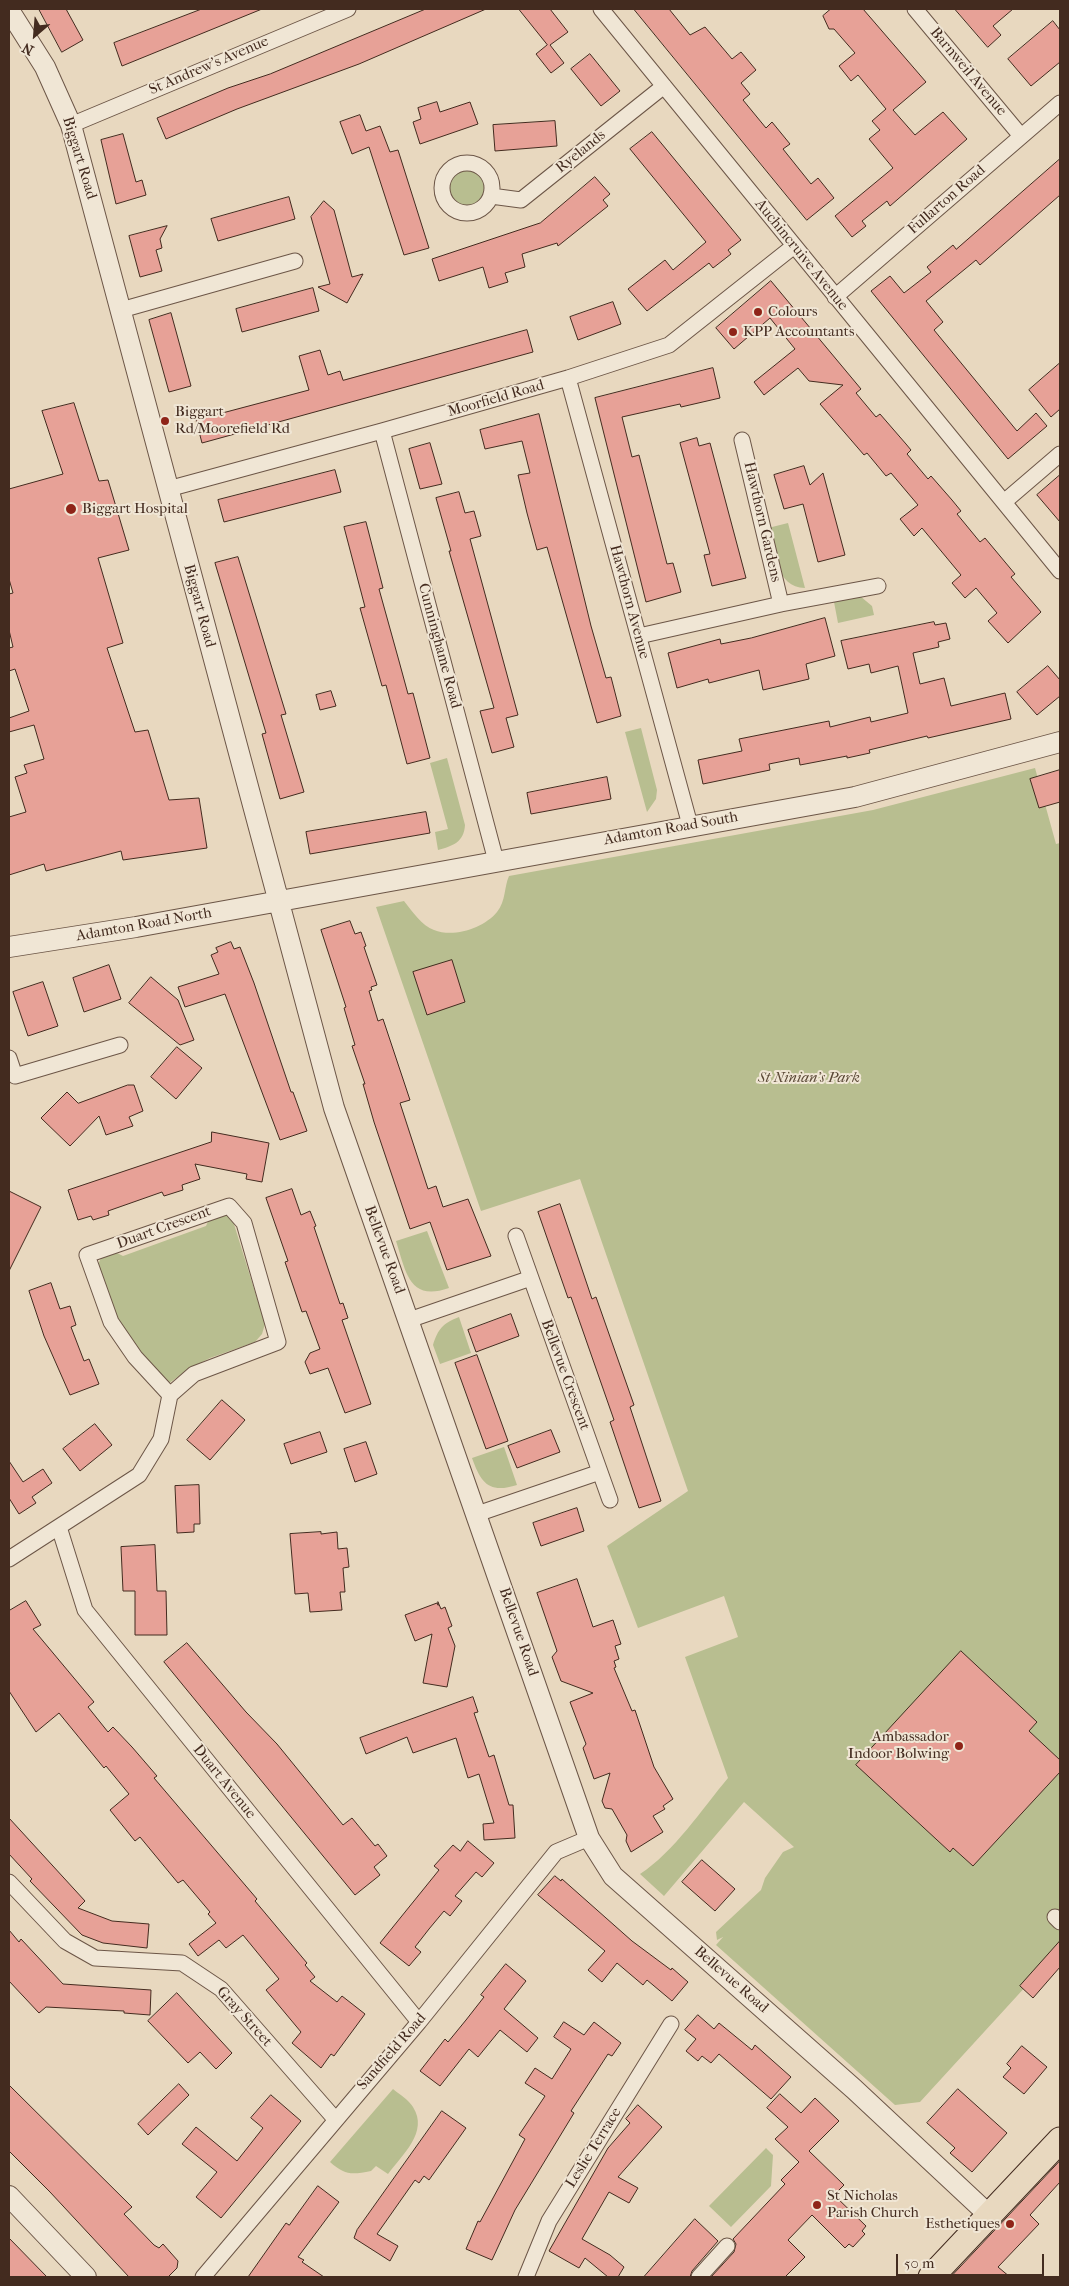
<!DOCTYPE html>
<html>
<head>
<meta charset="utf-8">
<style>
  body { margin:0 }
  #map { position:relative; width:1069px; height:2286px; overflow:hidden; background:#e8d8bf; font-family:"IM FELL French Canon",serif }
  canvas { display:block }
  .frame { position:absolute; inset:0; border:10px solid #432b1f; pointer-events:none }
  .north { position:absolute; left:10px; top:10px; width:50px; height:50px; -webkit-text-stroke:4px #f0e6d5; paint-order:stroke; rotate:207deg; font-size:14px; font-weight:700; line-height:20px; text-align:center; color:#432b1f }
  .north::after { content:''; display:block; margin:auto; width:18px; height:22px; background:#432b1f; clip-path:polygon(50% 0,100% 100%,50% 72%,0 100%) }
  .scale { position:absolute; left:896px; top:2254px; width:148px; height:22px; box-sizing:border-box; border:2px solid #432b1f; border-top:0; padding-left:6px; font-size:15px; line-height:18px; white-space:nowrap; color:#432b1f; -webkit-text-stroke:4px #f0e6d5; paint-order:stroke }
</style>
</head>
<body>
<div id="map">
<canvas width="1069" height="2286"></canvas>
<div class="frame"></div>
<div class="north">N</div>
<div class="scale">50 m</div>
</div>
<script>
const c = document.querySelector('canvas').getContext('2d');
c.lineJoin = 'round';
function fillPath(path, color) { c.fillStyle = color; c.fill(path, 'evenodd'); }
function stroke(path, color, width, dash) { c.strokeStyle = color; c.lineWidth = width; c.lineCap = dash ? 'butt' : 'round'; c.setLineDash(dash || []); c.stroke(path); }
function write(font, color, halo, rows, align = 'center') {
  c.font = font + ' "IM FELL French Canon",serif'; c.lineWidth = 4; c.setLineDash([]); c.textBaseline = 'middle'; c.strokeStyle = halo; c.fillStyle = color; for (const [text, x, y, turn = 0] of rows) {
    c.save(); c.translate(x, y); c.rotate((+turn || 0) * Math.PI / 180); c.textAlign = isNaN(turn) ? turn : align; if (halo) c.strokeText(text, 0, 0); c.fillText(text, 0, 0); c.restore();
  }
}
const green = new Path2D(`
  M449 188a18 18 0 1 1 36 0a18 18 0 1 1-36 0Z
  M788 523 805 588C776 588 774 550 768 528Z
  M860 596 872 606 874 615 838 623 834 602Z
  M641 728 657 790 656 799 647 812 625 732Z
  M447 758 465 825C464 842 453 846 438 850L435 832 448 829 430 763Z
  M1035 768 1056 844 1060 843V1949L920 2102 895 2105 716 1945 723 1937 717 1940 716 1932 761 1890 765 1878 783 1852 794 1847 744 1802 664 1896 640 1874C674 1852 702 1809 728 1778L685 1657 738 1637 724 1596 638 1628 607 1546 688 1491 580 1179 481 1211 376 907 404 901C412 911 422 926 434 930 454 938 484 928 497 912 506 901 504 887 509 876L873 810Z
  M221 1214 228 1216 233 1221 265 1324 262 1334 255 1342 210 1358 187 1370 168 1384 155 1372 117 1321 97 1266 101 1258 115 1252 123 1256 206 1226 209 1219Z
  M427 1231 449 1288C409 1302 406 1272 396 1241Z
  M459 1317 471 1353 440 1364 433 1345C438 1329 443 1323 459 1317Z
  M504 1447 517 1485C489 1494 481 1483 472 1458Z
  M393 2089C399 2094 409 2100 413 2107 429 2132 402 2155 388 2174L376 2166 371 2171C351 2175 345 2175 330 2162Z
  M766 2148 773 2155 771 2186 731 2227 709 2206Z`);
const building = new Path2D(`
  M39 9H66L83 40 62 52Z
  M202 9H262L122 66 114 43Z
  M426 9H486L359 64 237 109 166 139 157 118 228 88 270 74Z
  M519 9H550L568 32 550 45 564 63 551 73 536 54 547 45Z
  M634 9H669L690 35 705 27 732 59 741 52 756 70 741 83 750 94 743 100 766 128 772 122 790 144 783 149 811 184 818 178 834 198 807 220Z
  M831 9H863L926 82 893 110 915 135 943 112 967 139 890 206 887 201 862 221 866 226 852 237 835 216 893 168 869 139 880 130 872 121 886 109 858 75 851 81 839 66 855 53 834 29H829L823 16Z
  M955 9H1013L993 26 1001 35 988 47Z
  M1053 21 1060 30V62L1031 86 1008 59Z
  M590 54 620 91 601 106 571 69Z
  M437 102 440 112 470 102 478 124 420 144 413 122 421 119 418 108Z
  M360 115 366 131 380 126 390 152 398 150 429 248 404 255 369 147 352 154 340 122Z
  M555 121 557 146 495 151 493 125Z
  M652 132 741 240 728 250 731 254 713 268 709 263 647 311 628 289 665 260 673 270 706 242 630 149Z
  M123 134 136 182 142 180 146 195 116 204 101 140Z
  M1060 159V195L980 265 976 260 926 301 943 322 934 330 1017 431 1036 413 1047 426 1008 459 871 291 890 276 904 293 931 272 927 267 953 245 956 249Z
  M595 177 610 194 603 200 608 206 558 246 557 243 522 254 525 267 505 273 508 282 489 288 483 267 439 281 432 259 540 223Z
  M289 197 295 219 218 241 211 219Z
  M324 201 334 210 352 277 363 274 347 303 318 287 330 284 311 217Z
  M167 226 160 239 162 248 156 250 162 271 140 277 129 236Z
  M771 281 861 389 856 393 876 417 880 414 906 444 911 450 907 454 928 479 931 476 952 500 961 511 957 514 980 542 985 538 1015 574 1011 577 1041 612 1008 643 988 621 997 613 976 588 965 598 952 583 961 575 922 528 914 536 900 519 918 505 891 473 886 476 867 453 864 455 820 404 843 385 809 381 798 368 764 395 754 382 795 349 770 318 734 349 716 328Z
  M313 288 319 311 242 332 236 309Z
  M613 302 621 324 578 340 570 317Z
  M171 313 191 386 169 392 149 320Z
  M527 330 533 352 202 443 196 420 309 390 299 356 320 350 328 375 340 371 343 380Z
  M1060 363V409L1051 417 1029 390Z
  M713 368 720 398 681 407 680 404 622 417 632 457 639 455 667 564 673 563 681 592 646 602 595 398Z
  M74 403 99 481 108 480 129 550 98 558 123 643 107 648 135 732 148 730 169 800 199 798 207 848 123 860 121 851 46 871 44 864 9 875V817L26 812 15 777 27 773 24 765 44 759 34 725 9 732V718L29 711 15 669 9 671V648L13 647 9 630V594L13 593 9 579V489L63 474 42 411Z
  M539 414 591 626 606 678 611 677 621 716 597 723 547 547 537 550 527 513 518 475 530 473 522 441 485 449 480 430Z
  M697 438 699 446 710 443 746 578 712 586 704 555 710 554 680 443Z
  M430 443 442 484 420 489 409 449Z
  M804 466 810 485 823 473 845 555 818 562 803 504 784 509 774 475Z
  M335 470 341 492 224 522 218 500Z
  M1060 475V522L1037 495Z
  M459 492 465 513 474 511 481 536 470 539 518 715 506 718 514 747 492 753 480 711 494 708 449 551H451L436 498Z
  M366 522 383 588 379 589 399 661 408 694 413 693 430 758 407 764 386 685 382 686 360 608 365 607 344 527Z
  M238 557 286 714 281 715 304 792 280 799 262 734 266 733 215 563Z
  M825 618 835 656 806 664 809 679 763 690 759 670 709 683 708 679 677 688 668 653 720 639 721 644 751 638Z
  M934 622 935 625 946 623 950 639 938 642 939 647 913 653 920 684 944 678 951 706 1005 693 1011 719 928 738 927 736 869 750 870 753 847 758V756L800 765 799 758 769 764 770 770 703 784 698 760 742 751 739 739 829 721 830 727 870 717 871 722 908 713 898 666 871 673 869 664 848 669 841 641Z
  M1048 666 1060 680V696L1037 715 1017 692Z
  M331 691 336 706 320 710 316 695Z
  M1060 770V802L1039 808 1030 779Z
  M607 777 611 799 531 814 527 793Z
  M426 812 430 833 310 854 306 832Z
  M350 921 355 934 361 932 366 946 364 947 377 985 371 987 372 990 369 991 378 1021 383 1019 410 1100 400 1103 428 1189 436 1186 443 1207 468 1199 491 1256 447 1270 430 1222 410 1229 374 1122 363 1084H365L352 1046 355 1045 344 1008 346 1007 321 930Z
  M231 942 234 949 240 947 254 983 291 1092H293L307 1131 280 1140 225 994 185 1007 178 987 219 974 211 955 218 952 216 948Z
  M452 960 465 1002 427 1015 413 972Z
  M109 965 121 999 84 1012 73 978Z
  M151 977 178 1000 194 1040 180 1045 129 1003Z
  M43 982 58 1026 28 1036 13 992Z
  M177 1047 202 1068 176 1099 151 1077Z
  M128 1085H134L143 1111 129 1117 133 1126 106 1135 99 1116 70 1146 41 1118 67 1092 78 1103Z
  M212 1132 269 1143 262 1182 246 1179 247 1174 195 1164 200 1179 182 1185 183 1190 164 1196 162 1192 108 1211 109 1215 93 1220 91 1216 78 1220 68 1190 211 1142Z
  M292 1189 301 1215 310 1211 316 1226 314 1227 340 1304 343 1303 348 1318 342 1320 371 1404 345 1413 328 1368 310 1374 305 1362 310 1353 320 1349 306 1311 302 1312 285 1262 288 1261 266 1198Z
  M9 1191 41 1207 9 1271Z
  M560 1204 592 1299 596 1297 634 1405 630 1407 661 1501 639 1508 610 1422 614 1420 571 1297 568 1298 538 1212Z
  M51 1283 60 1309 70 1306 76 1325 71 1327 84 1361 89 1359 99 1384 70 1395 44 1336 29 1291Z
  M511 1314 519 1336 476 1352 468 1330Z
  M477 1355 508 1441 486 1449 455 1363Z
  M222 1400 245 1420 210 1460 187 1440Z
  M95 1424 112 1445 80 1471 63 1449Z
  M551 1430 560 1452 517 1468 508 1446Z
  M320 1432 327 1452 291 1464 284 1444Z
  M366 1442 377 1474 355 1482 344 1449Z
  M9 1461 23 1482 43 1469 52 1483 32 1497 36 1503 19 1514 9 1498Z
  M199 1485 200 1524H194V1532L177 1533 175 1486Z
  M577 1508 584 1531 541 1546 533 1523Z
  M321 1532V1534L337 1532 338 1549 347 1548 349 1567 343 1568 345 1592H340L342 1610 310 1612 308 1593 295 1594 290 1534Z
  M155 1545 157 1591H166L167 1635H135V1591H123L121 1547Z
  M577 1579 593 1627 613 1620 621 1644 615 1646 619 1659 614 1661 616 1667 614 1668 632 1711 635 1710 654 1767 673 1799 663 1806 665 1809 653 1816 663 1832 631 1852 626 1841 627 1835 612 1809 605 1808 602 1801 610 1773 594 1779 583 1748 586 1744 570 1702 593 1693 561 1681 552 1657 557 1651 537 1593Z
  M26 1601 41 1625 33 1629 94 1702 88 1707 108 1732 113 1727 132 1747 157 1776 154 1778 257 1899 255 1901 307 1963 305 1965 315 1977 310 1981 337 2002 342 1996 365 2014 334 2056 331 2054 321 2068 292 2043 301 2032 266 1990 279 1979 243 1935 226 1948 219 1940 198 1956 189 1944 216 1923 208 1914 210 1912 183 1880 178 1883 140 1837 135 1841 110 1810 129 1794 106 1766 104 1768 59 1713 36 1732 9 1691V1611Z
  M438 1602 441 1609 445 1607 452 1626 448 1628 455 1646 447 1687 423 1683 432 1634 415 1641 405 1615 437 1603 438 1605Z
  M187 1643 246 1712 277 1744 343 1825 352 1818 375 1846 378 1844 387 1856 374 1867 380 1875 355 1895 164 1662Z
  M961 1651 1037 1722 1029 1731 1060 1760V1772L973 1866 953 1848 950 1852 856 1765Z
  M473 1697 478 1712 474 1713 489 1757 494 1755 509 1805H513L515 1838 484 1840 483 1824 494 1823 479 1774 468 1778 456 1738 413 1753 407 1737 366 1754 360 1738Z
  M9 1818 85 1901 78 1908 112 1921 149 1924 147 1948 103 1943 82 1935 30 1881 32 1879 9 1854Z
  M468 1841 494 1863 482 1877 476 1872 455 1896 462 1901 450 1916 444 1911 429 1929 415 1947 421 1952 409 1966 380 1943 439 1870 434 1866 453 1845 460 1851Z
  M702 1860 735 1889 715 1911 682 1882Z
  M555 1876 561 1881 562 1879 632 1941 671 1970 672 1968 688 1982 672 2001 647 1980 643 1985 617 1963 602 1982 588 1970 605 1951 538 1895Z
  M9 1930 19 1942 21 1939 63 1984 151 1990 150 2015 124 2013V2011L46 2007 39 2013 9 1981Z
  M1060 1941V1967L1033 1998 1020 1986Z
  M506 1964 526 1981 504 2009 538 2038 527 2052 500 2030 478 2057 469 2049 440 2086 420 2071 445 2039 448 2042 466 2020 484 1997 481 1995Z
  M177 1993 232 2053 216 2069 200 2052 188 2063 148 2021Z
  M698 2015 714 2029 719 2023 752 2050 755 2045 791 2077 771 2099 719 2054 711 2063 702 2056 698 2061 686 2051 696 2039 685 2030Z
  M564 2022 584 2035 594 2022 621 2043 612 2056 608 2054 571 2111 574 2113 515 2210 492 2260 466 2249 478 2221 480 2222 525 2139 519 2135 545 2096 525 2083 535 2068 552 2079 571 2049 554 2037Z
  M1022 2046 1047 2067 1024 2094 1003 2077 1011 2068 1007 2064Z
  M179 2084 189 2095 148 2135 138 2124Z
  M9 2085 132 2207 124 2214 154 2245 159 2248 163 2244 178 2261 177 2268 168 2277H129L50 2192 9 2151Z
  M958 2089 1007 2133 972 2172 950 2153 955 2148 927 2123Z
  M780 2094 801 2113 815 2098 839 2121 809 2151 844 2185 834 2195 866 2226 862 2231 865 2234 853 2247 849 2244 845 2248 812 2215 788 2240 805 2257 785 2277H711L734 2252 736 2244 733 2239 785 2184 781 2180 799 2162 775 2139 788 2127 767 2108Z
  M271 2095 301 2121 221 2218 196 2197 217 2172 182 2144 196 2127 237 2161 263 2128 251 2118Z
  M638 2105 662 2127 618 2177 638 2188 629 2203 609 2192 582 2239 610 2255 624 2267 618 2277H608L585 2258 579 2268 549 2251 608 2148 630 2123 626 2119Z
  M442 2111 466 2128 429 2180 424 2176 419 2183 415 2180 377 2234 398 2246 390 2261 354 2238 357 2230Z
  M1060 2161V2182L1030 2215 1039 2224 998 2267 1010 2277H951Z
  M318 2186 339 2202 298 2257 304 2260 302 2262 324 2277H248L286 2223 289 2225Z
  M695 2219 718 2241 692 2271 690 2277H644Z
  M9 2238 47 2277H9Z`);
const minor = new Path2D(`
  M601 9 1060 571
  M915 9 1021 136
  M71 125 348 9
  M442 188a25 25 0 1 1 50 0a25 25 0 1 1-50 0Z
  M491 196 521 200 664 86
  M835 297 1060 103
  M121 310 295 261
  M568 378 690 825
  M382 431 496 861
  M742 440 781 604
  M168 489 382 431 568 378 669 345 794 246
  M1004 502 1060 454
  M639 636 781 604 878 586
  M9 1058 15 1076 120 1045
  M516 1236 610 1500
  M409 1320 531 1278
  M477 1514 600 1472
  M59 1527 85 1610 419 2022
  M9 1559 139 1475 161 1439 170 1395 194 1374 278 1342 244 1223 229 1206 87 1255 111 1322 135 1357 170 1395
  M9 1882 65 1941 95 1958 182 1963 221 1989 335 2119
  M1055 1917 1060 1922
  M203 2277 419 2022 556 1852 589 1838
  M526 2277 549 2221 671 2024
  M699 2277 727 2246`);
const tertiary = new Path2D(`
  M9 10 45 67 71 125 334 1108 589 1838 613 1876 854 2089 990 2216
  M9 947 136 927 855 797 1060 742
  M9 2196 86 2277`);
const primary = new Path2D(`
  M931 2277 1060 2140`);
const markers = [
  [758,312,5,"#8f2418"],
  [733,332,5,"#8f2418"],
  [165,421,5,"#8f2418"],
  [71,509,6,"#8f2418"],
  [959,1746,5,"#8f2418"],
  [817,2205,5,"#8f2418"],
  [1010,2224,5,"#8f2418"]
];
const streetNames = [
  ["St Andrew's Avenue",209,66,-23],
  ["Barnweil Avenue",968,72,50],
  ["Ryelands",581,152,-39],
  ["Biggart Road",79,158,73],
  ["Fullarton Road",947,200,-41],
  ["Auchincruive Avenue",801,255,51],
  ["Moorfield Road",496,399,-16],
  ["Hawthorn Gardens",762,522,77],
  ["Hawthorn Avenue",629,602,75],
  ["Biggart Road",199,606,75],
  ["Cunninghame Road",439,646,75],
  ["Adamton Road South",671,829,-10],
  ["Adamton Road North",144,925,-10],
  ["Duart Crescent",164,1228,-20],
  ["Bellevue Road",384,1250,70],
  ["Bellevue Crescent",565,1375,70],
  ["Bellevue Road",518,1632,71],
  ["Duart Avenue",224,1782,51],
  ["Bellevue Road",731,1980,41],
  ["Gray Street",244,2017,48],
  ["Sandfield Road",392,2052,-49],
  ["Leslie Terrace",594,2148,-58]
];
const poiNames = [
  ["Colours",768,312],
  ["KPP Accountants",743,332],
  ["Biggart",175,412],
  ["Rd/Moorefield Rd",175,429],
  ["Biggart Hospital",82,509],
  ["Ambassador",949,1737,"right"],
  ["Indoor Bolwing",949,1754,"right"],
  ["St Nicholas",827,2196],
  ["Parish Church",827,2213],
  ["Esthetiques",1000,2224,"right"]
];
const parkNames = [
  ["St Ninian's Park",809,1078]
];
fillPath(green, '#b8be90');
fillPath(building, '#e7a197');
stroke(building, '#432b1f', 1);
stroke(minor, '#6c5647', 17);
stroke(tertiary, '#6c5647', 22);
stroke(primary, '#432b1f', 27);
stroke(minor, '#f0e6d5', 15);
stroke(tertiary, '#f0e6d5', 20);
stroke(primary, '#e8d8bf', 25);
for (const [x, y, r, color] of markers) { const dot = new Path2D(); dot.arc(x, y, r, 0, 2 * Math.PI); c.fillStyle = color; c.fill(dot); stroke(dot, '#f0e6d5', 2); }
write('15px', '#432b1f', '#f0e6d5', streetNames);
write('15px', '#432b1f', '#f0e6d5', poiNames, 'left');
write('italic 15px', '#5a4836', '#f0e6d5', parkNames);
</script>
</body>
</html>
